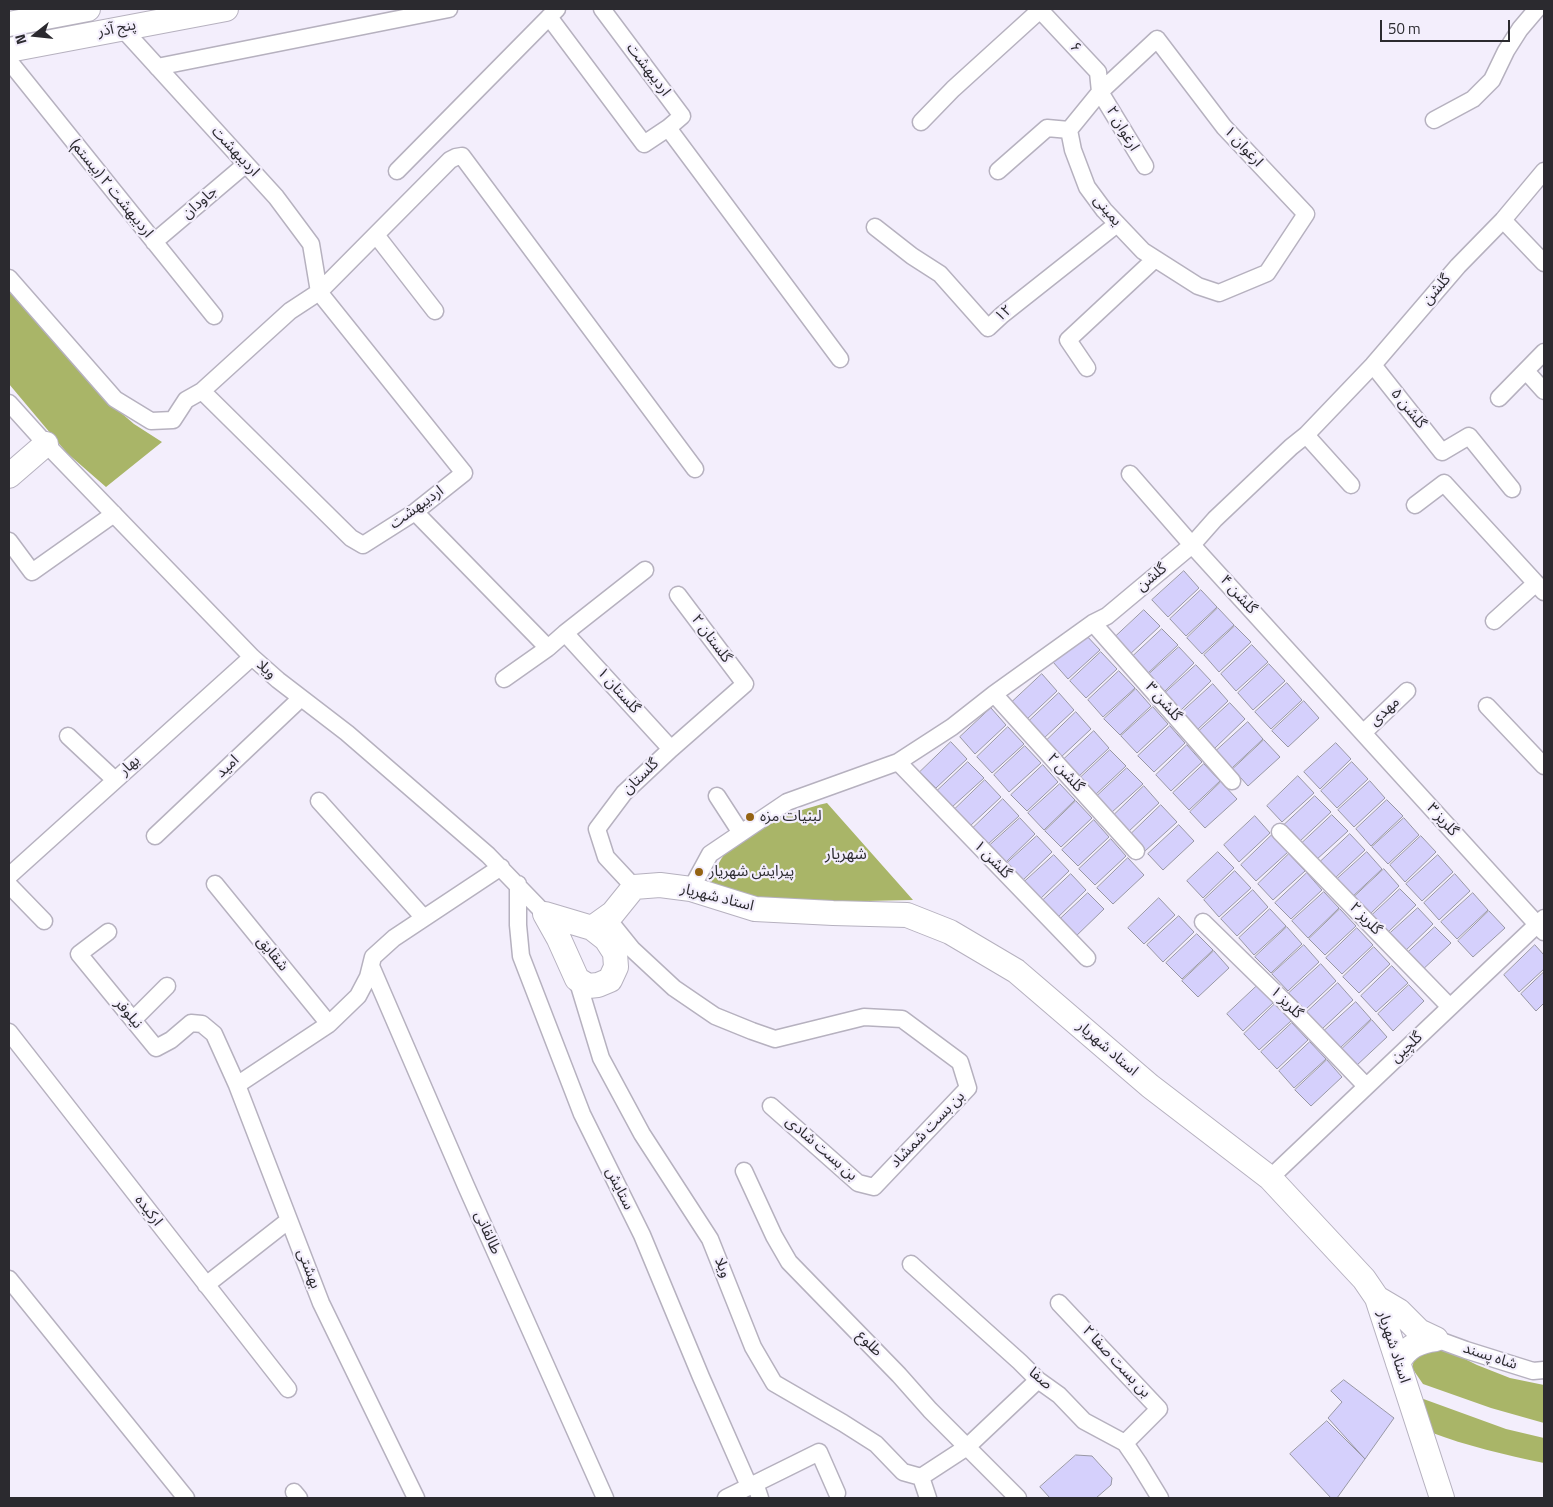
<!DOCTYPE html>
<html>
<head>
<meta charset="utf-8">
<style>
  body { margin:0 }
  #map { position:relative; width:1553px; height:1507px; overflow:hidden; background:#f3eefc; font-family:"Titillium Web",sans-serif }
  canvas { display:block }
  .frame { position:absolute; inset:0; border:10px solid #2b2a2f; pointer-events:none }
  .north { position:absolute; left:10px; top:10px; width:50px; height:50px; -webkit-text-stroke:4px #f3eefc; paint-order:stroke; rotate:254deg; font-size:14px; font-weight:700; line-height:20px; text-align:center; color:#2b2a2f }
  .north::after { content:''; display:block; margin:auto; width:18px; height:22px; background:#2b2a2f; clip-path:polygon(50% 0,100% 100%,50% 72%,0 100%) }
  .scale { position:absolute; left:1380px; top:20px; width:130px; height:22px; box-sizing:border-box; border:2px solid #2b2a2f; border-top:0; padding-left:6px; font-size:15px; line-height:18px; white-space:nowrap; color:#2b2a2f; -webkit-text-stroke:4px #f3eefc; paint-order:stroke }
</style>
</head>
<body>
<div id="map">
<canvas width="1553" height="1507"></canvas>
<div class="frame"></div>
<div class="north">N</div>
<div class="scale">50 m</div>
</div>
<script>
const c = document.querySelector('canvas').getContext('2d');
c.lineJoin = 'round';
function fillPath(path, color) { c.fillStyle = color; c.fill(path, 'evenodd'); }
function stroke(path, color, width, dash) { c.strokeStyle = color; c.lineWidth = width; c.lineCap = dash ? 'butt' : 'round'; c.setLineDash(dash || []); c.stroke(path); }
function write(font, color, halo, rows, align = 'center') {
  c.font = font + ' "Titillium Web","Noto Sans Arabic",sans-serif'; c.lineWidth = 4.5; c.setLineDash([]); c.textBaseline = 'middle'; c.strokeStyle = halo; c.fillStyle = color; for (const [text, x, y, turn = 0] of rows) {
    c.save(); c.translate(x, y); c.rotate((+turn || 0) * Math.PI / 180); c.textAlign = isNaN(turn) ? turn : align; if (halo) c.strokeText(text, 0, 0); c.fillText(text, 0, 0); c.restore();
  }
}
const forest = new Path2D(`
  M9 281 105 399 134 424 162 442 106 487 67 453 9 384Z
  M827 803 913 900 817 902 764 900 710 887C713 876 717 864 724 855 748 828 793 811 827 803Z
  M1447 1350 1477 1365 1510 1378 1544 1385V1423L1491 1408 1423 1384 1412 1368 1416 1352Z
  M1418 1397 1506 1429 1544 1438V1463C1505 1455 1467 1446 1430 1432Z`);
const building = new Path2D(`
  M1184 571 1199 588 1168 617 1152 600Z
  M1201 590 1217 607 1186 636 1170 619Z
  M1218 608 1234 625 1202 654 1187 638Z
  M1144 610 1160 626 1128 656 1113 639Z
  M1235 626 1251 642 1219 672 1204 655Z
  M1162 629 1178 645 1146 675 1131 658Z
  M1084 633 1100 650 1068 679 1053 662Z
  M1252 645 1268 662 1236 691 1221 674Z
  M1179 647 1194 663 1163 693 1147 676Z
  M1101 652 1117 669 1086 698 1070 681Z
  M1269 664 1285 681 1253 710 1238 693Z
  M1196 665 1211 681 1180 711 1164 694Z
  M1119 671 1135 688 1103 717 1088 700Z
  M1042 674 1057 691 1026 720 1011 703Z
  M1287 683 1302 700 1271 729 1255 712Z
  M1213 684 1228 701 1197 730 1181 713Z
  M1136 689 1151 706 1120 735 1104 719Z
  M1059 693 1074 710 1043 739 1027 723Z
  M1304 701 1319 718 1288 747 1272 731Z
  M1230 703 1245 719 1214 749 1198 732Z
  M1153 707 1168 724 1137 753 1121 736Z
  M991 708 1006 725 975 754 960 737Z
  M1076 712 1091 729 1060 758 1045 742Z
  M1248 722 1263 739 1232 768 1216 751Z
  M1170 726 1185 743 1154 772 1138 756Z
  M1008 727 1024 744 992 773 977 757Z
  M1094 731 1109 748 1078 777 1062 761Z
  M1264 740 1280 757 1248 786 1233 769Z
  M951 742 967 759 936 788 920 772Z
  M1336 743 1351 759 1320 789 1304 772Z
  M1187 745 1202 762 1171 791 1156 775Z
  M1025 746 1041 763 1009 792 994 775Z
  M1110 750 1126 766 1094 796 1079 779Z
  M968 762 984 778 952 807 937 791Z
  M1352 762 1368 779 1337 808 1321 791Z
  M1204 764 1220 781 1189 810 1173 793Z
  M1043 765 1058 782 1027 811 1011 795Z
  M1127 768 1143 784 1111 813 1096 797Z
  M1298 776 1314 793 1282 822 1267 806Z
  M985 780 1001 797 970 826 954 810Z
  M1370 781 1385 798 1354 827 1338 810Z
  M1221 782 1237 799 1205 828 1190 812Z
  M1060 784 1075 800 1044 830 1028 813Z
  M1144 786 1159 803 1128 832 1113 816Z
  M1315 796 1331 812 1299 842 1284 825Z
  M1003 799 1019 816 987 845 972 829Z
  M1387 800 1403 816 1371 846 1356 829Z
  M1076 801 1092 818 1061 847 1045 831Z
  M1161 805 1177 822 1145 851 1130 835Z
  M1332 815 1348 831 1316 860 1301 844Z
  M1255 816 1270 833 1239 862 1224 845Z
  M1020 818 1035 834 1004 864 988 847Z
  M1404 818 1419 835 1388 864 1372 847Z
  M1094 820 1109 837 1078 866 1062 850Z
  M1179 825 1194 841 1163 870 1148 854Z
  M1350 834 1365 850 1334 879 1319 863Z
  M1272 835 1288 852 1256 881 1241 865Z
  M1037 836 1052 852 1021 882 1005 865Z
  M1421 836 1436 852 1405 882 1390 865Z
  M1111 839 1126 856 1095 885 1079 869Z
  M1218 852 1234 868 1203 898 1187 881Z
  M1367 852 1382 869 1351 898 1335 881Z
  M1289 854 1305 871 1273 900 1258 884Z
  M1054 855 1069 871 1038 901 1022 884Z
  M1438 855 1453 872 1422 901 1406 884Z
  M1128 858 1144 875 1113 904 1097 888Z
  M1384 869 1399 886 1368 916 1352 899Z
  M1235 871 1251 888 1219 917 1204 900Z
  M1307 873 1322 890 1291 919 1275 903Z
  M1071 874 1086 890 1055 920 1040 903Z
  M1455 874 1470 891 1439 920 1424 903Z
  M1400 889 1416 905 1385 935 1369 918Z
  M1253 890 1268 907 1237 936 1221 919Z
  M1324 892 1339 908 1308 938 1292 921Z
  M1088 893 1104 909 1073 939 1057 922Z
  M1473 893 1488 910 1457 939 1441 922Z
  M1159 898 1175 915 1144 944 1128 928Z
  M1418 908 1433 924 1402 954 1386 937Z
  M1270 909 1286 926 1254 955 1239 938Z
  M1340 909 1356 926 1325 955 1309 939Z
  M1489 911 1505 928 1473 957 1458 941Z
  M1179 916 1194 932 1163 962 1147 945Z
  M1287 927 1302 944 1271 973 1255 957Z
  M1435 927 1451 943 1419 973 1404 956Z
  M1357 928 1373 945 1342 974 1326 958Z
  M1197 934 1213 950 1182 979 1166 963Z
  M1304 945 1319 962 1288 991 1272 974Z
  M1535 945 1544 955V969L1519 992 1504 975Z
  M1374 947 1390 964 1359 993 1343 977Z
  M1214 951 1229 968 1198 997 1182 981Z
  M1321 964 1336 981 1305 1010 1289 993Z
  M1392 966 1408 983 1376 1012 1361 996Z
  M1544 972V1003L1536 1011 1521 994Z
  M1338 983 1353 1000 1322 1029 1307 1012Z
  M1258 985 1274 1002 1243 1031 1227 1014Z
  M1409 985 1424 1001 1393 1031 1378 1014Z
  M1356 1002 1371 1019 1340 1048 1324 1031Z
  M1275 1004 1291 1021 1259 1050 1244 1034Z
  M1372 1020 1387 1037 1356 1066 1341 1050Z
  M1292 1023 1308 1040 1277 1069 1261 1052Z
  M1310 1042 1326 1059 1294 1088 1279 1071Z
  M1327 1060 1342 1077 1311 1106 1295 1090Z
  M1344 1380 1394 1418 1365 1459 1328 1418 1342 1402 1331 1391Z
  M1327 1421 1365 1459 1337 1498H1331L1290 1454Z
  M1076 1455 1092 1456 1112 1478 1111 1485 1096 1498H1050L1040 1487Z`);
const street = new Path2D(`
  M1040 9V10L1098 72 1100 92 1145 166
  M549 17 644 144 668 128 682 116 602 9
  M1157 39 1224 127 1306 214 1267 273 1219 293 1198 286 1143 251 1104 210 1087 187 1073 150 1069 130 1100 92Z
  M9 61 214 316
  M157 67 449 9
  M1434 120 1473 99 1492 80 1506 51 1520 29 1537 9
  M921 122 953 89 1040 10
  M668 128 840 359
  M397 171 557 9
  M998 171 1047 128 1069 130
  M1503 220 1544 263
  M875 227 912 256 940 274 988 328 1002 315 1117 224
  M376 235 435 311
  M154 242 246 164
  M9 278 115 399 151 421 173 420 186 400 202 391 290 311 319 292 311 244 276 197 122 28
  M1373 365 1442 452 1469 436 1512 489
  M1087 368 1068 340 1155 259
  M1526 371 1544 391
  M202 391 351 538 363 545 415 512 464 473 319 292 450 160 456 157 462 156 695 469
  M1499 398 1544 352
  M9 403 46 444 252 657 278 680 347 733 488 855 545 914
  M1306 435 1351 485
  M1130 474 1192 545 1544 932
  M1415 505 1444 483 1544 592
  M415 512 548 648
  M9 541 32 572 114 514
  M1494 621 1536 583
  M1093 623 1232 781
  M565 633 671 749
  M504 679 548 648 565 633 645 570
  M994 694 1136 851
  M1487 706 1544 766
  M1363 733 1407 691
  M68 736 115 780
  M898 762 1087 958
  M717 796 741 833
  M319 801 424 918
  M1280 832 1450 1007
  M155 836 301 698
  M9 876 252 657
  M215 884 329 1024
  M518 884V925L521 956 582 1114 642 1235 701 1377 749 1486
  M9 885 44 921
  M634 887 606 857 597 829 624 793 671 749 745 684 678 595
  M691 889 710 854 787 802 898 762 952 727 994 694 1093 623 1107 616 1192 545 1215 519 1291 447 1306 435 1373 365 1458 266 1503 220 1544 171
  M607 918 632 949 674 988 715 1016 752 1031 775 1039 864 1017 902 1019 960 1062 968 1088 874 1187 858 1183 771 1106
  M1203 922 1290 1007 1366 1086
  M108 932 79 954 156 1048 171 1040 191 1023 202 1024 214 1034 237 1085 321 1303 416 1498
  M371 966 466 1186 605 1498
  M577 979 601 1058 642 1134 710 1239 753 1347 774 1383 843 1423 876 1444 903 1472 921 1477 928 1498
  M133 1020 167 986
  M9 1032 288 1389
  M237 1085 329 1024 358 996 368 977 373 957 394 938 501 867
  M744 1171 774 1236 789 1262 899 1375 930 1410 1018 1498
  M1270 1178 1544 918
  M911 1264 1020 1362 1038 1380 1059 1395 1084 1421 1125 1443 1138 1462 1160 1498
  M9 1279 186 1498
  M206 1285 289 1220
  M1059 1303 1159 1409 1125 1443
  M1436 1339 1466 1350 1533 1371 1544 1370
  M921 1477 967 1447 1038 1380
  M755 1483 760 1498
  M294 1492 299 1498
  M726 1498 819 1452 837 1493`);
const secondary = new Path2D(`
  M9 24 88 9
  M9 50 226 9
  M9 476 46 444
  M545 914 592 928 606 939 615 953 616 967 610 980 598 985 588 986 577 979 559 939Z
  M592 928 613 913 634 887 660 885 691 889 755 909 833 913 907 915 950 932 1016 971 1150 1086 1270 1178 1364 1279 1377 1298 1442 1498
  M1377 1298 1399 1311 1419 1331 1436 1339C1419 1341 1406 1347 1398 1363`);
const markers = [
  [750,817,5,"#946313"],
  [699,872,5,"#946313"]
];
const streetNames = [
  ["پنج آذر",117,29,-11],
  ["۶",1075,48,46],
  ["اردیبهشت",648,70,53],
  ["ارغوان ۲",1122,129,59],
  ["ارغوان ۱",1243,147,47],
  ["اردیبهشت",235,152,47],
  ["اردیبهشت ۲ (بیستم)",111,189,51],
  ["جاودان",200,203,-41],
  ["یمینی",1107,211,50],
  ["گلشن",1437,290,-49],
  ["۱۲",1004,314,-40],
  ["گلشن ۵",1408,409,51],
  ["اردیبهشت",417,508,-36],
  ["گلشن",1152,578,-40],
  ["گلشن ۴",1238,595,48],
  ["گلستان ۲",711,639,53],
  ["ویلا",266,670,42],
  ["گلستان ۱",618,691,48],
  ["گلشن ۳",1163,702,49],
  ["مهدی",1385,712,-43],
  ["بهار",130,766,-42],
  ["امید",228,767,-43],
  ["گلشن ۲",1065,773,48],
  ["گلستان",641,777,-44],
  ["گلریز ۳",1442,820,48],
  ["گلشن ۱",992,860,46],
  ["استاد شهریار",717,898,14],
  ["گلریز ۲",1365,919,46],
  ["شقایق",272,954,51],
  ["گلریز ۱",1286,1003,45],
  ["نیلوفر",128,1014,50],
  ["گلچین",1407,1048,-43],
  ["استاد شهریار",1107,1049,41],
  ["بن بست شمشاد",928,1130,-46],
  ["بن بست شادی",821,1149,41],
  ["ستایش",619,1189,64],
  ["ارکیده",148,1211,52],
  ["طالقانی",487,1233,66],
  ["ویلا",722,1268,68],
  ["بهشتی",308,1269,69],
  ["طلوع",869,1344,46],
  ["استاد شهریار",1393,1347,72],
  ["شاه پسند",1490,1357,18],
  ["بن بست صفا ۲",1116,1362,47],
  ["صفا",1040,1379,40]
];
const poiNames = [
  ["لبنیات مزه",760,817],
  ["پیرایش شهریار",709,872]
];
const neighbourhoodNames = [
  ["شهریار",846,855]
];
fillPath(forest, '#a9b568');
fillPath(building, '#d5d0fc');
stroke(building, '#9897a5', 1);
stroke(street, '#b6b1bf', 19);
stroke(secondary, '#b6b1bf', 26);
stroke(street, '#fff', 16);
stroke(secondary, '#fff', 24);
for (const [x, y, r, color] of markers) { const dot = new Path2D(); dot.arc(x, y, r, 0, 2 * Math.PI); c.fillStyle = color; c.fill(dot); stroke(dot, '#f3eefc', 2); }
write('15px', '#2b2a2f', '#f3eefc', streetNames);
write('15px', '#2b2a2f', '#f3eefc', poiNames, 'left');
write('16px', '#2b2a2f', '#f3eefc', neighbourhoodNames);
</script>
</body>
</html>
